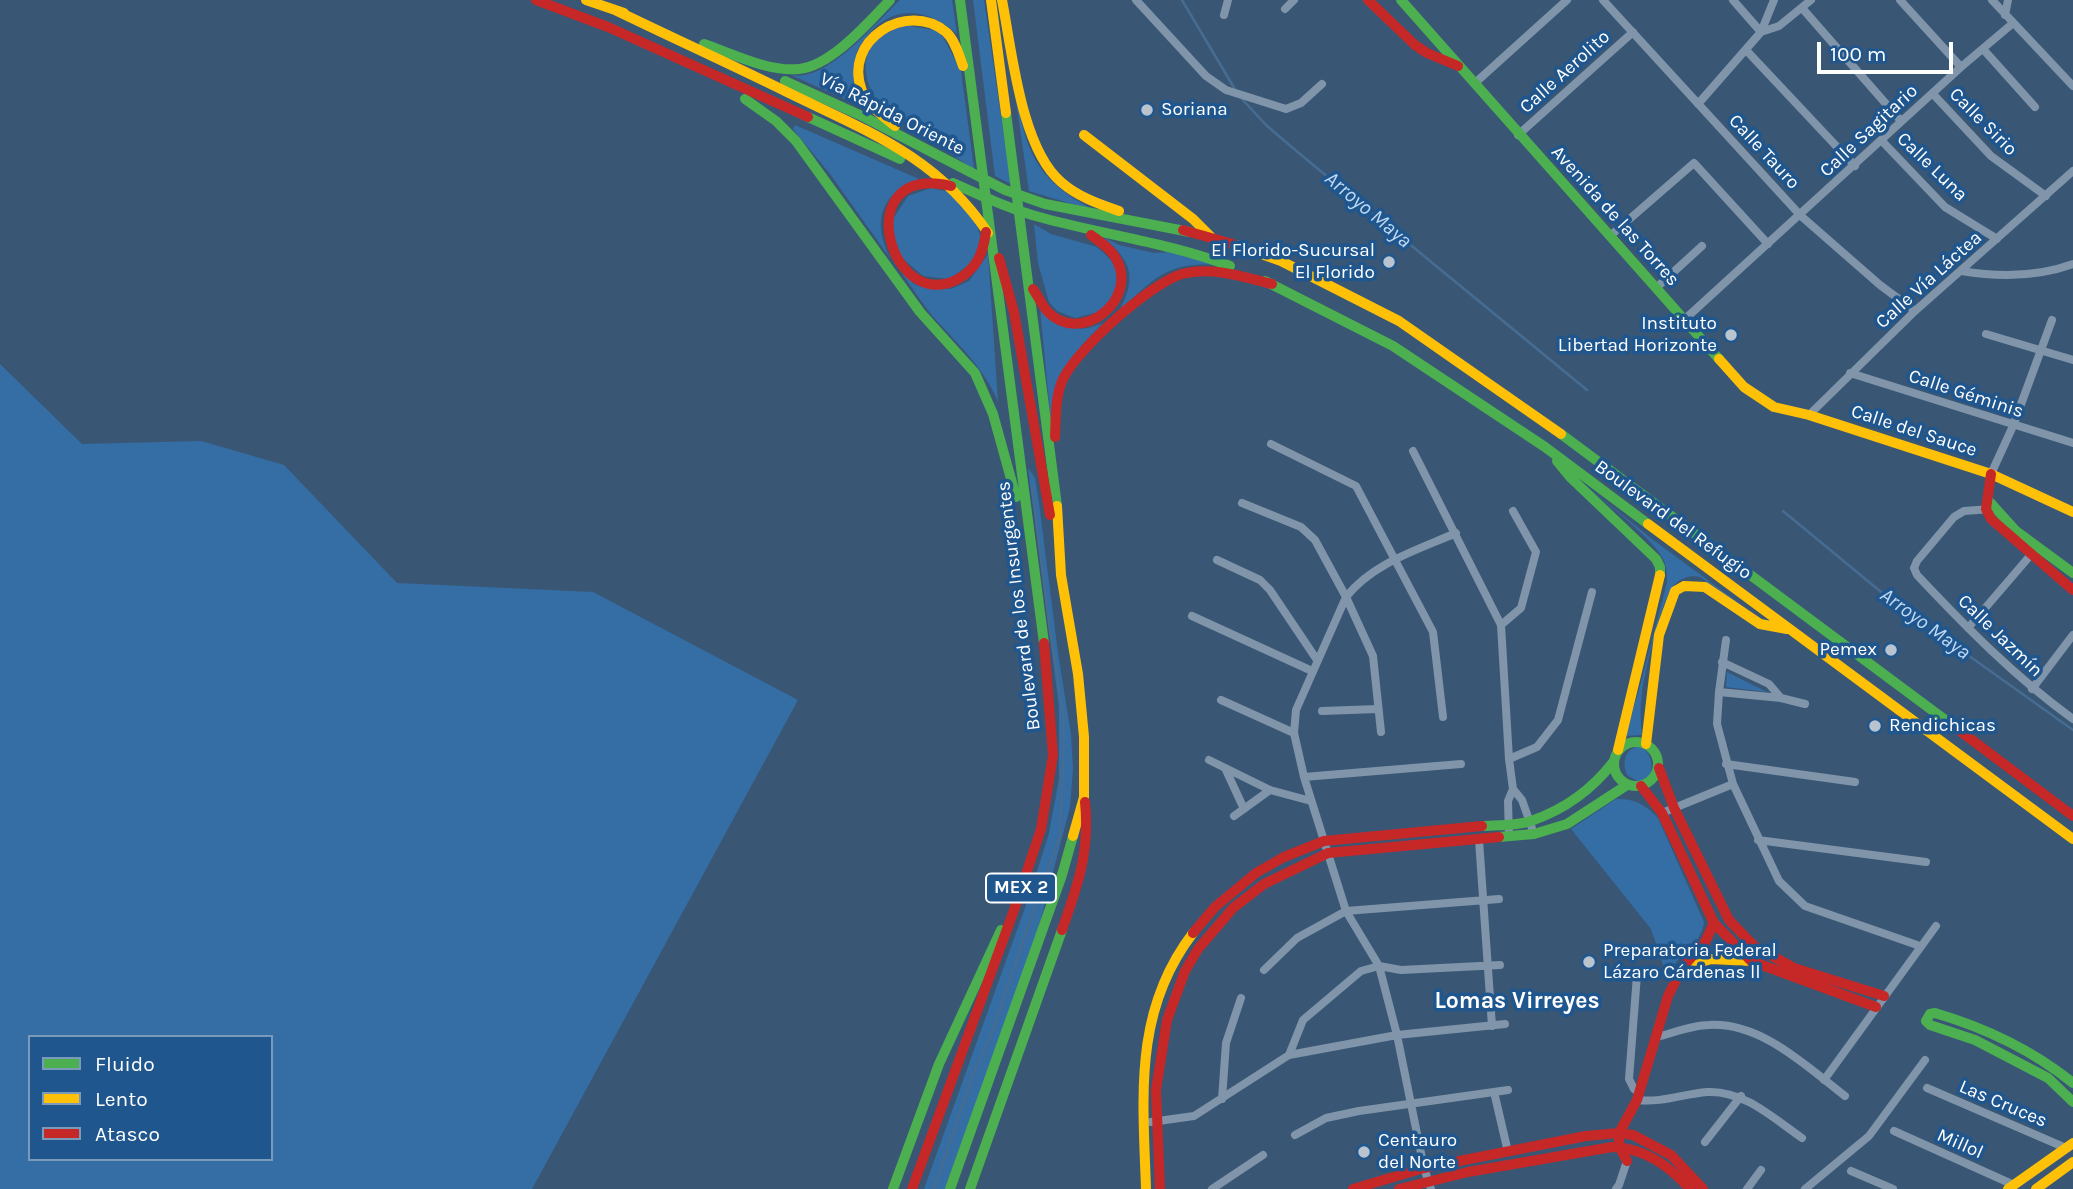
<!DOCTYPE html>
<html>
<head>
<meta charset="utf-8">
<style>
  body { margin:0 }
  #map { position:relative; width:2073px; height:1189px; overflow:hidden; background:#395775; font-family:Karla,sans-serif }
  canvas { display:block }
  .legend { position:absolute; left:28px; top:1035px; width:245px; height:126px; box-sizing:border-box; background:#20568e; border:2px solid #799abb; margin:0; padding:9px 12px; list-style:none; font-size:21px; color:#fff }
  .legend li { display:flex; align-items:center; gap:14px; height:35px }
  .legend b { width:35px; border:2px solid #799abb }
  .scale { position:absolute; left:1817px; top:42px; width:136px; height:32px; box-sizing:border-box; border:4px solid #fff; border-top:0; padding-left:9px; font-size:21px; line-height:24px; white-space:nowrap; color:#fff; -webkit-text-stroke:5px #20568e; paint-order:stroke }
</style>
</head>
<body>
<div id="map">
<canvas width="2073" height="1189"></canvas>
<ul class="legend">
<li><b style="height:9px;background:#4caf50"></b>Fluido</li>
<li><b style="height:9px;background:#ffc107"></b>Lento</li>
<li><b style="height:9px;background:#c62828"></b>Atasco</li>
</ul>
<div class="scale">100 m</div>
</div>
<script>
const g = document.querySelector('canvas').getContext('2d');
g.lineJoin = 'round';
function fillPath(path, color) {
  g.fillStyle = color;
  g.fill(path, 'evenodd');
}
function strokePath(path, color, width, dash) {
  g.strokeStyle = color;
  g.lineWidth = width;
  g.lineCap = dash ? 'butt' : 'round';
  g.setLineDash(dash || []);
  g.stroke(path);
}
function write(font, color, halo, rows, align = 'center') {
  g.font = font + ' Karla,sans-serif';
  g.lineWidth = 7;
  g.setLineDash([]);
  g.textBaseline = 'middle';
  g.strokeStyle = halo;
  g.fillStyle = color;
  for (const [text, x, y, turn = 0] of rows) {
    g.save();
    g.translate(x, y);
    g.rotate((+turn || 0) * Math.PI / 180);
    g.textAlign = isNaN(turn) ? turn : align;
    if (halo) g.strokeText(text, 0, 0);
    g.fillText(text, 0, 0);
    g.restore();
  }
}
fillPath(new Path2D(`
  M900 0H952L957 34C918 0 879 8 856 54L869 110 791 75C827 83 875 23 900 0Z
  M973 0H984L1011 184 995 176Z
  M904 25 940 31 961 71 974 169 885 111C868 93 855 58 878 39 885 33 896 29 904 25Z
  M1012 73C1026 146 1027 176 1098 212L1029 191Z
  M795 125 919 179C880 194 872 221 890 258L830 174 793 129Z
  M931 188 949 192 976 222 981 239 972 263 949 279 923 276 901 257 891 228 893 219 908 196Z
  M1034 224 1051 234 1097 247 1111 260 1117 271V290L1102 311 1075 318 1057 311 1049 302 1038 263Z
  M1103 237 1119 245 1154 253 1170 252 1215 265C1167 261 1149 282 1118 313 1137 278 1133 262 1103 237Z
  M988 254 998 402C984 368 960 346 936 320 923 305 912 287 900 271L914 284 922 287 951 289 969 281Z
  M1040 308C1063 325 1073 336 1103 323L1081 346 1051 422Z
  M0 364 82 444 201 441 284 465 397 583 593 592 798 700 532 1189H0ZM30 1037H271V1159H30Z
  M1028 468 1035 478 1039 503 1058 653 1071 734 1073 769 1070 807 1037 934 945 1189H924L1030 894 1049 833 1059 779V707Z
  M1584 484 1652 539 1763 621 1700 577C1691 575 1683 577 1675 584 1662 595 1645 672 1642 692 1640 706 1640 720 1642 735L1625 736 1639 690 1667 583C1667 576 1667 568 1664 561 1656 540 1603 501 1584 484Z
  M1727 672 1767 692 1726 687Z
  M1640 746C1651 752 1655 767 1649 779L1639 782 1627 775C1622 762 1624 749 1640 746Z
  M1616 799C1634 798 1646 805 1658 818L1704 922C1702 945 1676 955 1667 976L1651 929 1571 829Z`), '#356da5');
strokePath(new Path2D(`
  M1182 0 1236 91
  M1242 99 1267 126 1306 159 1587 390
  M1783 511 1892 601 2073 730
  M934 1189 974 1072 990 1037 1060 835 1064 748 1063 712 1050 631 1032 487`), '#476c92', 2.5);
strokePath(new Path2D(`
  M1136 0 1206 76 1226 90 1286 109 1301 103 1322 84
  M1603 0 1801 216 1880 285 1915 311
  M1733 0 1761 32 1774 0
  M1900 0 1961 67
  M1992 0 2073 86
  M1802 8 1901 121
  M1285 9 1294 0
  M1224 15 1228 0
  M2005 15 2008 0
  M1983 49 2035 107
  M1746 50 1855 166
  M1475 83 1567 0
  M1933 94 1991 156 2046 196
  M1698 104 1761 32 1779 26 1811 0
  M1518 135 1633 32
  M1881 140 1945 207 1997 239
  M1610 236 1694 163 1768 244
  M1961 271C1998 277 2038 277 2073 264
  M1656 288 1702 246
  M1685 319 1961 67 2012 24
  M1986 334 2073 360
  M1850 373 2073 443
  M1809 415 1915 311 2073 171
  M1271 444 1356 486 1433 632 1443 717
  M1413 451 1501 625 1509 759 1513 789 1508 801 1509 837
  M1991 474 2013 426 2052 320
  M1242 503 1301 527 1315 540 1346 597 1373 656 1381 732
  M1991 509 1964 511 1954 517 1917 561 1914 568 1917 575C1966 627 2015 677 2073 719
  M1217 560 1260 580 1270 590 1317 660
  M1192 616 1312 671
  M1501 625 1521 608 1536 552 1513 511
  M1968 628 2035 550
  M1726 640 1719 692 1717 724 1733 784 1779 881 1805 906 1920 946
  M1722 662 1769 684 1781 698
  M2032 689 2073 635
  M1719 692 1781 698 1805 704
  M1221 700 1294 733
  M1322 711 1378 709
  M1509 759 1537 747 1558 720 1592 592
  M1209 760 1270 790 1311 801
  M1726 764 1855 782
  M1226 770 1244 809
  M1304 777 1461 764
  M1513 789 1522 800 1534 834
  M1662 813 1733 784
  M1234 816 1270 790
  M1479 840 1492 1026
  M1758 840 1926 862
  M1264 970 1297 938 1346 911 1499 899
  M1637 975 1629 1079 1634 1089 1639 1093
  M1657 1037C1673 1033 1692 1025 1709 1025 1761 1022 1806 1066 1845 1096
  M1289 1055 1303 1020 1361 971 1379 966 1401 970 1500 965
  M1824 1080 1936 926
  M1927 1088 2066 1148
  M1494 1092 1508 1152
  M1222 1099 1226 1043 1241 998
  M1637 1100C1662 1103 1683 1094 1707 1092 1744 1090 1773 1118 1802 1138
  M1151 1122 1194 1116 1289 1055 1397 1035 1505 1024
  M1894 1131 2014 1185
  M1295 1135 1326 1118 1359 1111 1508 1090
  M1705 1142 1741 1096
  M1851 1171 1893 1189
  M1212 1189 1263 1155
  M1431 1189 1424 1168 1397 1035 1379 966 1346 911 1304 777 1294 733 1296 710 1346 597C1373 563 1417 550 1456 533
  M1616 1189 1619 1185 1627 1161
  M1747 1189 1761 1170
  M1805 1189 1869 1136 1925 1060`), '#8095a9', 8);
strokePath(new Path2D(`
  M960 0 1044 643
  M1401 0 1719 359
  M704 44C733 54 768 72 799 69 831 66 869 22 890 0
  M785 81 864 117 1005 190 1045 204 1190 232
  M745 99 776 121 796 141 920 312 975 373 993 414 1016 497
  M1006 113 1057 506
  M808 117 900 159
  M953 183C982 196 1012 210 1043 218 1105 235 1170 243 1230 266
  M1265 281 1393 346 1545 447 1648 524
  M1561 434 1956 728
  M1557 461 1571 478 1656 559 1660 567V575
  M1988 500 2016 531 2073 573
  M1614 764a22 22 0 1 1 44 0a22 22 0 1 1-44 0Z
  M1482 826C1497 825 1516 826 1531 821 1566 809 1592 790 1614 761
  M1499 837 1534 834 1567 824 1627 785
  M2073 1083C2031 1049 1986 1028 1935 1013L1930 1014 1926 1021 1930 1025 1975 1040 2048 1078 2073 1102
  M893 1189 939 1064 1001 930
  M950 1189 1062 875 1073 836
  M970 1189 1062 930`), '#4caf50', 10);
strokePath(new Path2D(`
  M586 0 624 13
  M991 0 1006 113
  M1002 0C1012 51 1021 148 1061 182 1078 197 1099 204 1119 211
  M615 10C673 38 732 65 789 93 869 132 937 157 988 233
  M895 126C883 116 868 106 862 91 842 40 907 0 946 32 955 40 959 55 963 66
  M1084 135 1193 219 1211 237
  M1236 245 1281 261 1399 321 1561 434
  M1719 359 1744 387 1774 407 1809 415 1991 474 2073 512
  M1057 506 1061 575 1078 674 1084 737V797L1073 836
  M1648 524 2073 839
  M1684 586 1705 587 1760 624 1787 629
  M1646 744 1659 635 1675 591 1684 586
  M1618 750 1660 575
  M1682 968 1711 959 1751 961
  M1146 1189C1143 1097 1133 1011 1193 933
  M2008 1189 2073 1143
  M2036 1189 2073 1162`), '#ffc107', 10);
strokePath(new Path2D(`
  M536 0 608 27 808 117
  M1368 0 1415 45 1427 53 1458 66
  M951 186C849 162 888 313 956 280 976 270 983 254 986 232
  M1183 230 1236 245
  M999 258 1014 312 1050 515
  M1033 289C1038 296 1042 306 1048 312 1081 346 1141 299 1115 257 1110 248 1099 241 1091 235
  M1055 437C1056 418 1055 396 1063 379 1077 349 1151 283 1182 274 1211 266 1244 277 1272 284
  M1991 474 1986 509 1991 519 2073 590
  M1956 728 2073 816
  M1659 768 1674 808 1729 920 1754 946 1794 968 1884 996
  M1641 786 1662 813 1714 923 1751 961 1876 1007
  M1062 930C1078 885 1090 851 1085 802
  M1193 933 1215 907 1256 873 1284 857 1324 841 1482 826
  M1627 1161 1619 1146V1133L1637 1100 1668 996 1682 968 1705 942 1714 923
  M912 1189 1014 910 1041 829 1053 755 1044 643
  M1160 1189 1156 1090 1167 1020 1185 971 1198 949 1233 908 1264 884 1328 853 1499 837
  M1353 1189 1424 1168 1586 1136 1619 1133 1633 1135 1671 1155 1703 1189
  M1399 1189 1468 1172 1612 1147C1645 1148 1669 1166 1690 1189`), '#c62828', 10);
for (const [x, y, r, color] of [
  [1147,110,7,"#bac4cf"],
  [1389,262,7,"#bac4cf"],
  [1731,335,7,"#bac4cf"],
  [1891,650,7,"#bac4cf"],
  [1875,726,7,"#bac4cf"],
  [1589,962,7,"#bac4cf"],
  [1364,1152,7,"#bac4cf"]
]) {
  const dot = new Path2D();
  dot.arc(x, y, r, 0, 2 * Math.PI);
  g.fillStyle = color;
  g.fill(dot);
  strokePath(dot, '#20568e', 2.5);
}
for (const [x, y, w] of [
  [1021,888,70]
]) {
  const box = new Path2D();
  box.roundRect(x - w / 2, y - 14.5, w, 29, 5);
  g.fillStyle = '#20568e';
  g.fill(box);
  strokePath(box, '#fff', 2);
}
write('bold 18px', '#fff', null, [
  ["MEX 2",1021,888]
]);
write('19px', '#fff', '#20568e', [
  ["Calle Aerolito",1565,72,-42],
  ["Vía Rápida Oriente",892,114,27],
  ["Calle Sirio",1983,122,45],
  ["Calle Sagitario",1869,131,-43],
  ["Calle Tauro",1764,152,47],
  ["Calle Luna",1932,167,44],
  ["Avenida de las Torres",1615,216,48],
  ["Calle Vía Láctea",1929,280,-42],
  ["Calle Géminis",1966,394,18],
  ["Calle del Sauce",1914,431,18],
  ["Boulevard del Refugio",1673,520,36],
  ["Boulevard de los Insurgentes",1019,606,-97],
  ["Calle Jazmín",2000,636,44],
  ["Las Cruces",2003,1104,23],
  ["Millol",1960,1144,24]
]);
write('19px', '#fff', '#20568e', [
  ["Soriana",1161,110],
  ["El Florido-Sucursal",1375,251,"right"],
  ["El Florido",1375,273,"right"],
  ["Instituto",1717,324,"right"],
  ["Libertad Horizonte",1717,346,"right"],
  ["Pemex",1877,650,"right"],
  ["Rendichicas",1889,726],
  ["Preparatoria Federal",1603,951],
  ["Lázaro Cárdenas ll",1603,973],
  ["Centauro",1378,1141],
  ["del Norte",1378,1163]
], 'left');
write('italic 21px', '#bcd8f3', '#20568e', [
  ["Arroyo Maya",1368,210,40],
  ["Arroyo Maya",1925,624,36]
]);
write('bold 23px', '#fff', '#20568e', [
  ["Lomas Virreyes",1517,1001]
]);
</script>
</body>
</html>
